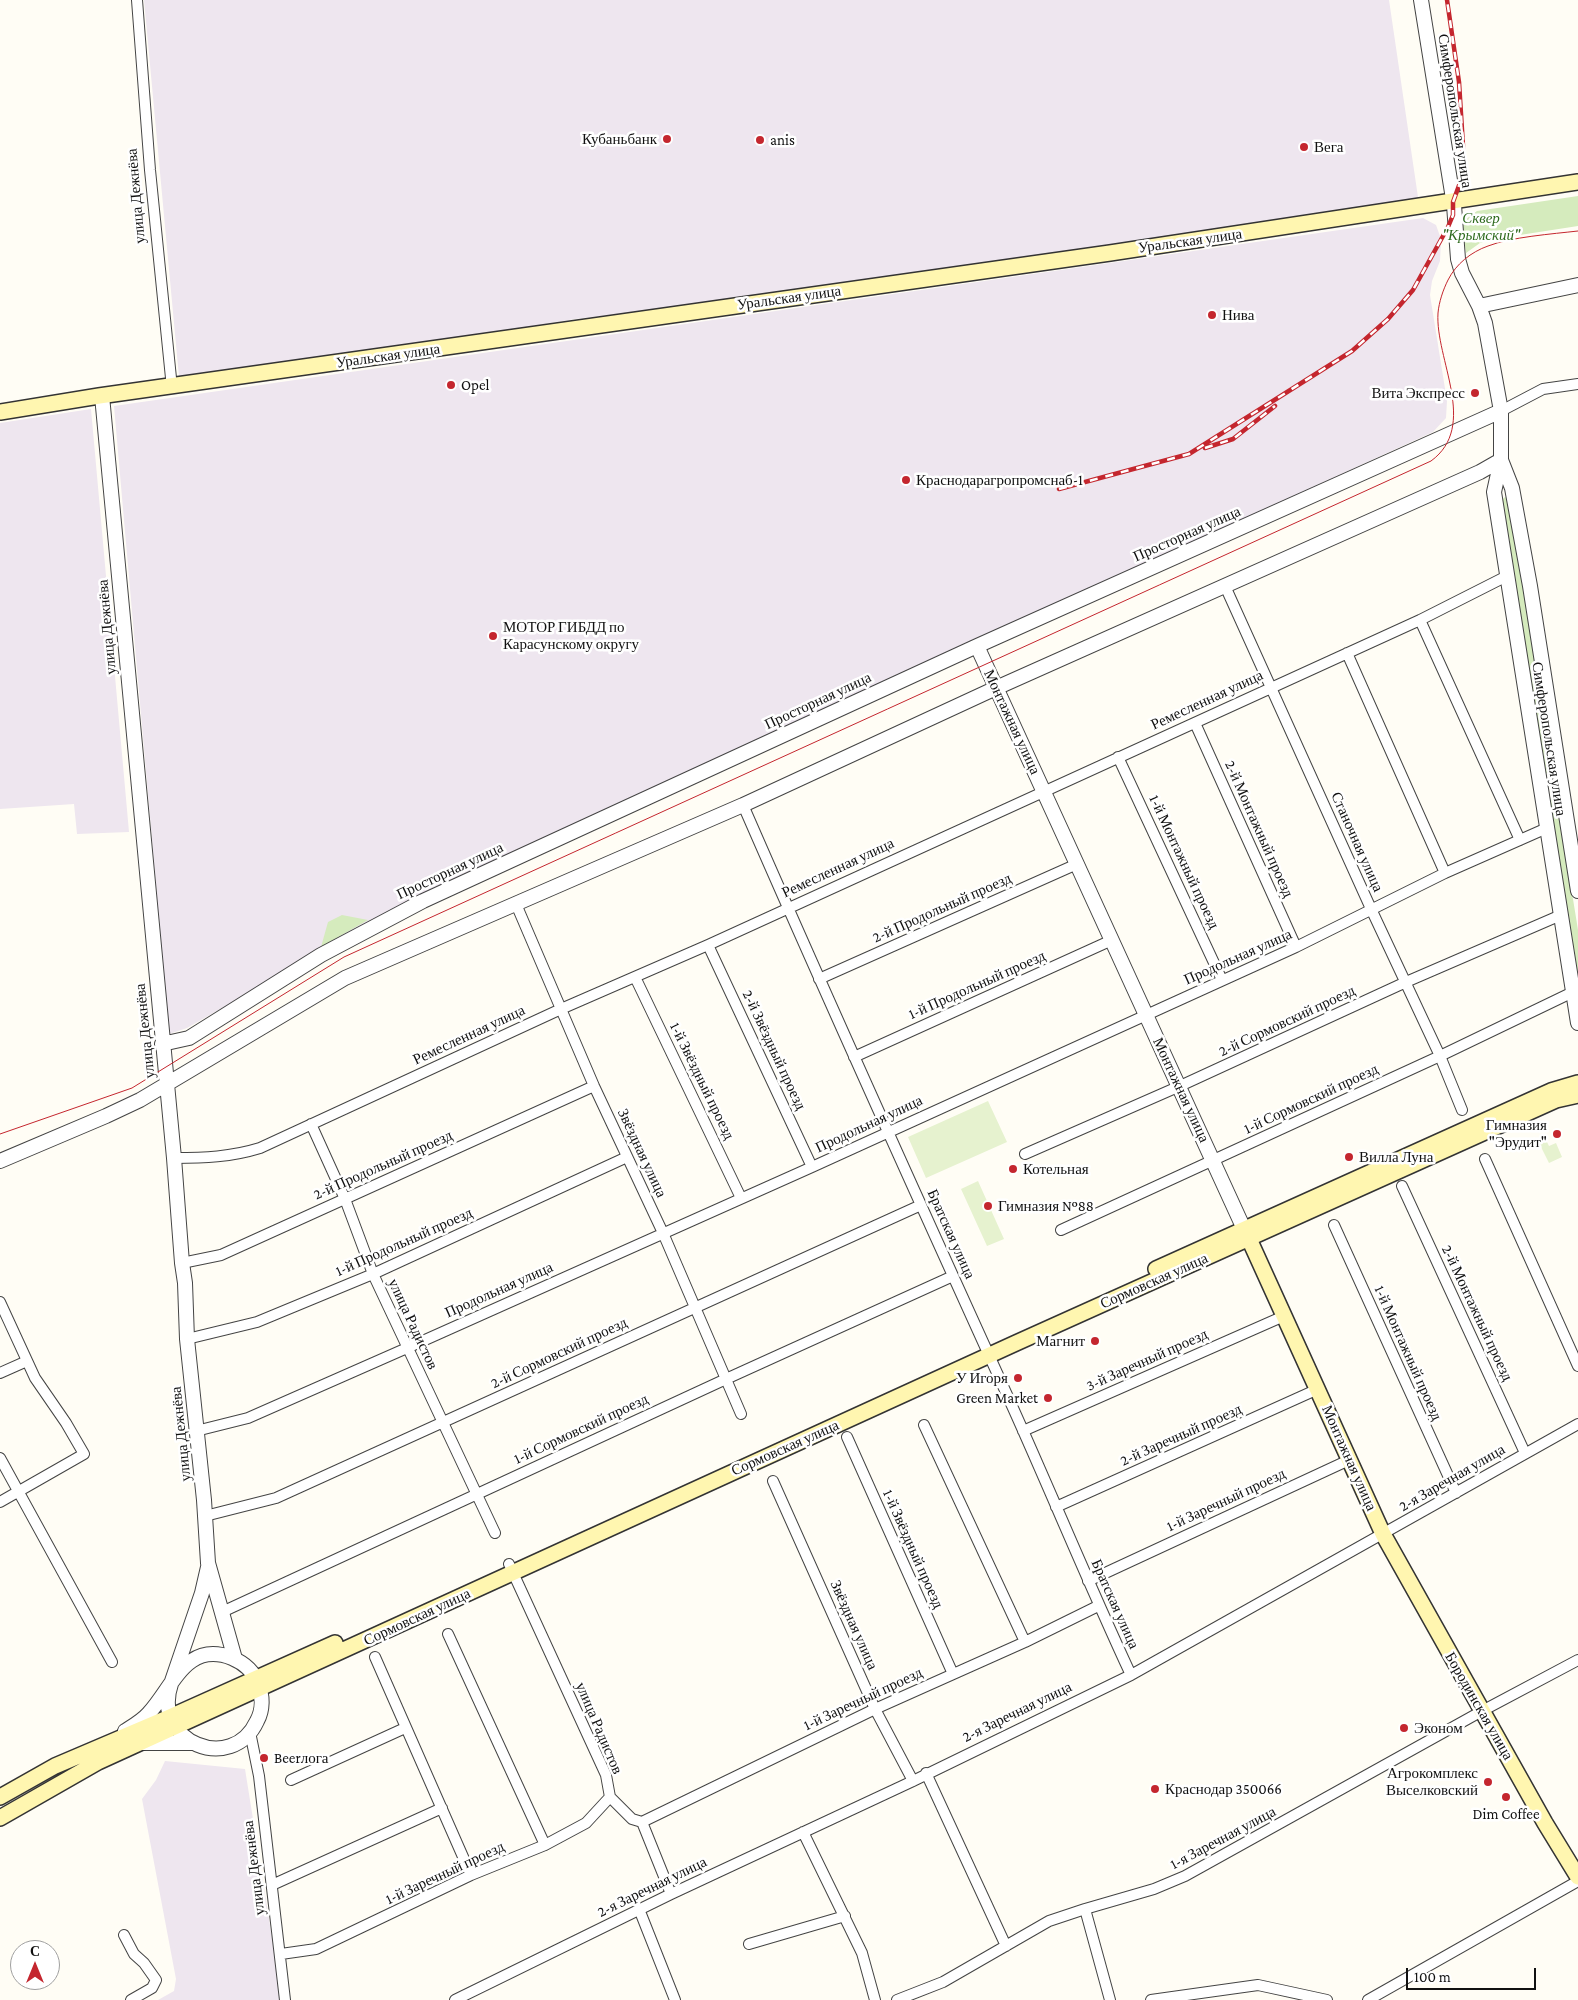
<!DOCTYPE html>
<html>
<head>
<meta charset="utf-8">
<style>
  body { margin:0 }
  #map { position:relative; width:1578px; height:2000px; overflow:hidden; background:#fffdf5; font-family:"Crimson Pro",serif }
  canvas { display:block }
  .north { position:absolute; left:10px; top:1940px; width:50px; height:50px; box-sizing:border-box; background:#fff; border:1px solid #a0a0a0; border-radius:50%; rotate:0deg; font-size:14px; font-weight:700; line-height:20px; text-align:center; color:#111 }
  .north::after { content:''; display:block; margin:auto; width:18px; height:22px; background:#c4262e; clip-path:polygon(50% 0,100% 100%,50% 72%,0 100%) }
  .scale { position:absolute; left:1406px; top:1968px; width:130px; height:22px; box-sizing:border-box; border:2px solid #111; border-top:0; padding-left:6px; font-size:15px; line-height:18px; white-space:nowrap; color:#111; -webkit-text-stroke:4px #fff; paint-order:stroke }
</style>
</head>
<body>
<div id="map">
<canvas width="1578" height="2000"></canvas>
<div class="north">С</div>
<div class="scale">100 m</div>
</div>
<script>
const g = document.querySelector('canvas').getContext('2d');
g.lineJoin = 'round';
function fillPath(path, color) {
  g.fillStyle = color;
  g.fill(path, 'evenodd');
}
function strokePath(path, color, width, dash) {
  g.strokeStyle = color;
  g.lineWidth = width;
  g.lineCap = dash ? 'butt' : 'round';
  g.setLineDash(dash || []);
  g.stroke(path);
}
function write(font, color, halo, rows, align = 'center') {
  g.font = font + ' "Crimson Pro",serif';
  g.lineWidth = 5;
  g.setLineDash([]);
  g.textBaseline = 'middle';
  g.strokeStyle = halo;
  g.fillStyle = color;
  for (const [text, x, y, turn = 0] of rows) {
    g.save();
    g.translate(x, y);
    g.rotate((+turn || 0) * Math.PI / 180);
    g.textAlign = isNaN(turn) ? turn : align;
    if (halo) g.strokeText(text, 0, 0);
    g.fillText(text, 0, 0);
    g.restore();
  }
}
fillPath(new Path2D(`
  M144 0H1389L1419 204 702 304 575 319 496 332 179 377Z
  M1423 218 1436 225 1441 239 1440 261 1432 281 1430 295 1447 401 1446 418 1433 432 410 900 187 1028 169 1034 114 406Z
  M91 409 129 832 77 834 74 804 0 809V423Z
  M165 1761 245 1769 282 2000H158L174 1991 176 1979 142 1799 156 1780Z`), '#eee6ef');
fillPath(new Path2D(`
  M1578 196V226L1494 239 1480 243 1466 253 1462 222 1477 211Z
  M1505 497 1510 499 1552 767 1551 772 1546 773 1544 769 1501 501Z
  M1552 798 1557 800 1578 930V987L1549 802Z
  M342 915 368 920 321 947 328 922Z`), '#d5ebbd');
fillPath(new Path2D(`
  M988 1101 1007 1142 926 1178 908 1137Z
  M1546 1140 1549 1146 1556 1143 1562 1157 1549 1163 1539 1143Z
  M978 1181 1004 1239 987 1246 961 1189Z`), '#e6f2cf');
const minor = new Path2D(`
  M137 0 150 170 172 388
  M1501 411 1543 389 1578 384
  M1225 586 1372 911 1440 1056 1462 1110
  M1420 620 1520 840
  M1347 653 1445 873
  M1195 723 1296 947
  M1118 757 1222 980
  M743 805C831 1007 922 1208 1013 1408 1053 1497 1090 1587 1131 1675
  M516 904 594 1086 663 1233 741 1414
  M708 945 812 1167
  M635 977 741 1198
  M819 979 1077 864
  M854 1057 1112 940
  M311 1124 345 1199 373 1274 495 1533
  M1025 1154 1180 1086 1406 982 1561 915
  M174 1158C204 1158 231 1157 260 1148L561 1009 708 945 1420 620 1507 576
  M1485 1159 1578 1366
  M1402 1186 1525 1453
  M1334 1225 1456 1493
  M1061 1230 1440 1056 1573 992
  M182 1263 221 1255 594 1086
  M0 1302 35 1378 66 1423 84 1454 0 1502
  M187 1339 257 1322 373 1274 627 1157
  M0 1373 27 1361
  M924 1425 1025 1642
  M196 1431 248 1418 407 1348 812 1167 1296 947 1445 873 1547 828
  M1023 1431 1284 1316
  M847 1437 953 1674
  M0 1458 112 1662
  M773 1481 875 1709 913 1781
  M1056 1507 1318 1389
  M205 1516 276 1498 921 1205
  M509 1564 606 1775 610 1797 632 1819 642 1822 671 1894
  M1088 1581 1349 1460
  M222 1612 726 1379 953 1276
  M448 1634 545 1845
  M375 1657 471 1875
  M250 1732 259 1776 285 2000
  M926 1773 1006 1946
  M291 1780 405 1728
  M642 1822 875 1709 1025 1642 1098 1606
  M803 1832 862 1953 875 2000
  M272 1885 442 1808
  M639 1909 675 2000
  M1085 1909 1110 2000
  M124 1935 134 1954 144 1963 156 1980 152 1988 131 2000
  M749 1944 845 1916
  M281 1954 316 1949 471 1875 545 1845 586 1823 610 1797
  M455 2000 671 1894 913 1781 1131 1675 1578 1424
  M897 2000 943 1982 1049 1921 1085 1909 1154 1889 1185 1876 1482 1711 1578 1660
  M1151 2000 1258 1985 1327 2000
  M1368 2000 1578 1881`);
const tertiary = new Path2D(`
  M1421 0 1454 205 1458 259 1462 273 1479 306 1485 323 1501 411V460L1494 492 1578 1023
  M1479 306 1578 285
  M102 396 174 1158 182 1263 185 1283 187 1339 204 1500 208 1563 235 1659
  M1501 460 1512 488 1530 586 1578 891
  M977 646 1244 1229
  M162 1044 189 1038 321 955 423 901 977 646 1501 411
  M0 1161 106 1116 140 1100 345 978 743 805 996 688 1480 472 1501 460
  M125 1731C133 1726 142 1721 149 1713 173 1687 186 1640 232 1658 244 1663 254 1672 258 1684 263 1696 263 1710 257 1721 232 1775 151 1742 171 1684L202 1593 208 1567
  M141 1743H192`);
const secondary = new Path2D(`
  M0 412 99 396 1110 253 1578 182
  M1245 1230 1383 1534 1545 1823 1578 1877
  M1156 1269 1551 1091 1578 1083
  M0 1797 55 1766 170 1717 335 1643
  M0 1818 98 1762 1016 1343 1556 1100 1578 1095`);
strokePath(minor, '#444', 12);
strokePath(tertiary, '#444', 16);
strokePath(secondary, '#333', 18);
strokePath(minor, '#fff', 10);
strokePath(tertiary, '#fff', 14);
strokePath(secondary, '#fff6b0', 15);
strokePath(new Path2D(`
  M0 1134 132 1088 344 957 1431 461C1479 426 1435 359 1438 313 1439 302 1443 290 1448 280 1456 264 1471 252 1488 246 1511 237 1552 234 1578 231`), '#c4262e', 1);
const rail = new Path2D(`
  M1205 448 1233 439 1275 406
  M1059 489 1189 454 1352 351 1388 319 1413 290 1448 227 1453 215V202L1461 180 1463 146 1459 82 1447 0`);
strokePath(rail, '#c4262e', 4.5);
strokePath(rail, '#fff', 2.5, [8]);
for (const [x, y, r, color] of [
  [667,139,5,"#c4262e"],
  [760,140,5,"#c4262e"],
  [1304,147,5,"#c4262e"],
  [1212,315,5,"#c4262e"],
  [451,385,5,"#c4262e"],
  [1475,393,5,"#c4262e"],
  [906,480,5,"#c4262e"],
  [493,636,5,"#c4262e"],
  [1557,1134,5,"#c4262e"],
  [1349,1157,5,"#c4262e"],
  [1013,1169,5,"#c4262e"],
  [988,1206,5,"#c4262e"],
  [1095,1341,5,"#c4262e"],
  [1018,1378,5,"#c4262e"],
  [1048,1398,5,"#c4262e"],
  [1404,1728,5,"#c4262e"],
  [264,1758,5,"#c4262e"],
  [1488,1782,5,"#c4262e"],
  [1155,1789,5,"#c4262e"],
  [1506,1797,5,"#c4262e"]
]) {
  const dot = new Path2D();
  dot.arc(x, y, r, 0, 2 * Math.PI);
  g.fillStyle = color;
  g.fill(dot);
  strokePath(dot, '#fff', 2);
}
write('15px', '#111', '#fff', [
  ["Симферопольская улица",1455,111,81],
  ["улица Дежнёва",136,196,-95],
  ["Уральская улица",1190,241,-8],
  ["Уральская улица",789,298,-8],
  ["Уральская улица",388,356,-8],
  ["Просторная улица",1187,534,-24],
  ["улица Дежнёва",107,627,-95],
  ["Ремесленная улица",1207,700,-25],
  ["Просторная улица",818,701,-25],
  ["Монтажная улица",1012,722,65],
  ["Симферопольская улица",1549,739,81],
  ["2-й Монтажный проезд",1259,829,66],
  ["Станочная улица",1357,842,66],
  ["1-й Монтажный проезд",1184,862,65],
  ["Ремесленная улица",838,868,-25],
  ["Просторная улица",450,871,-25],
  ["2-й Продольный проезд",942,908,-24],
  ["Продольная улица",1238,957,-24],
  ["1-й Продольный проезд",977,985,-24],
  ["2-й Сормовский проезд",1287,1021,-25],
  ["улица Дежнёва",145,1031,-96],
  ["Ремесленная улица",469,1035,-25],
  ["2-й Звёздный проезд",774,1050,65],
  ["1-й Звёздный проезд",702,1081,64],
  ["Монтажная улица",1181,1090,65],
  ["1-й Сормовский проезд",1311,1099,-25],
  ["Продольная улица",869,1124,-25],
  ["Звёздная улица",642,1153,65],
  ["2-й Продольный проезд",383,1165,-24],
  ["Братская улица",951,1234,66],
  ["1-й Продольный проезд",404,1242,-24],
  ["Сормовская улица",1154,1281,-24],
  ["Продольная улица",499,1290,-24],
  ["2-й Монтажный проезд",1477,1313,65],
  ["улица Радистов",413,1324,65],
  ["2-й Сормовский проезд",559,1353,-25],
  ["1-й Монтажный проезд",1408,1353,66],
  ["3-й Заречный проезд",1147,1360,-24],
  ["1-й Сормовский проезд",581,1429,-25],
  ["улица Дежнёва",181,1434,-96],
  ["2-й Заречный проезд",1181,1435,-24],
  ["Сормовская улица",785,1448,-24],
  ["Монтажная улица",1349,1458,66],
  ["2-я Заречная улица",1452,1478,-30],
  ["1-й Заречный проезд",1226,1500,-25],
  ["1-й Звёздный проезд",913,1549,66],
  ["Братская улица",1115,1604,66],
  ["Сормовская улица",417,1617,-25],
  ["Звёздная улица",854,1625,66],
  ["1-й Заречный проезд",863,1699,-25],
  ["Бородинская улица",1479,1706,60],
  ["2-я Заречная улица",1017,1712,-26],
  ["улица Радистов",599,1728,67],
  ["1-я Заречная улица",1223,1838,-28],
  ["улица Дежнёва",254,1868,-97],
  ["1-й Заречный проезд",445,1873,-25],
  ["2-я Заречная улица",652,1887,-26]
]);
write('15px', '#111', '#fff', [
  ["Кубаньбанк",657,139,"right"],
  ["anis",770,140],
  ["Вега",1314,147],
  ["Нива",1222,315],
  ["Opel",461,385],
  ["Вита Экспресс",1465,393,"right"],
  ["Краснодарагропромснаб-1",916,480],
  ["МОТОР ГИБДД по",503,627],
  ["Карасунскому округу",503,644],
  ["Гимназия",1547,1125,"right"],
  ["\"Эрудит\"",1547,1142,"right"],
  ["Вилла Луна",1359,1157],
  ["Котельная",1023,1169],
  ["Гимназия №88",998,1206],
  ["Магнит",1085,1341,"right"],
  ["У Игоря",1008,1378,"right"],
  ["Green Market",1038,1398,"right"],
  ["Эконом",1414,1728],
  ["Beerлога",274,1758],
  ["Агрокомплекс",1478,1773,"right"],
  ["Выселковский",1478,1790,"right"],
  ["Краснодар 350066",1165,1789],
  ["Dim Coffee",1506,1814,"center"]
], 'left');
write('italic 15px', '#2f6b1f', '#fff', [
  ["Сквер",1481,218],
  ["\"Крымский\"",1481,235]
]);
</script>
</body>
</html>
